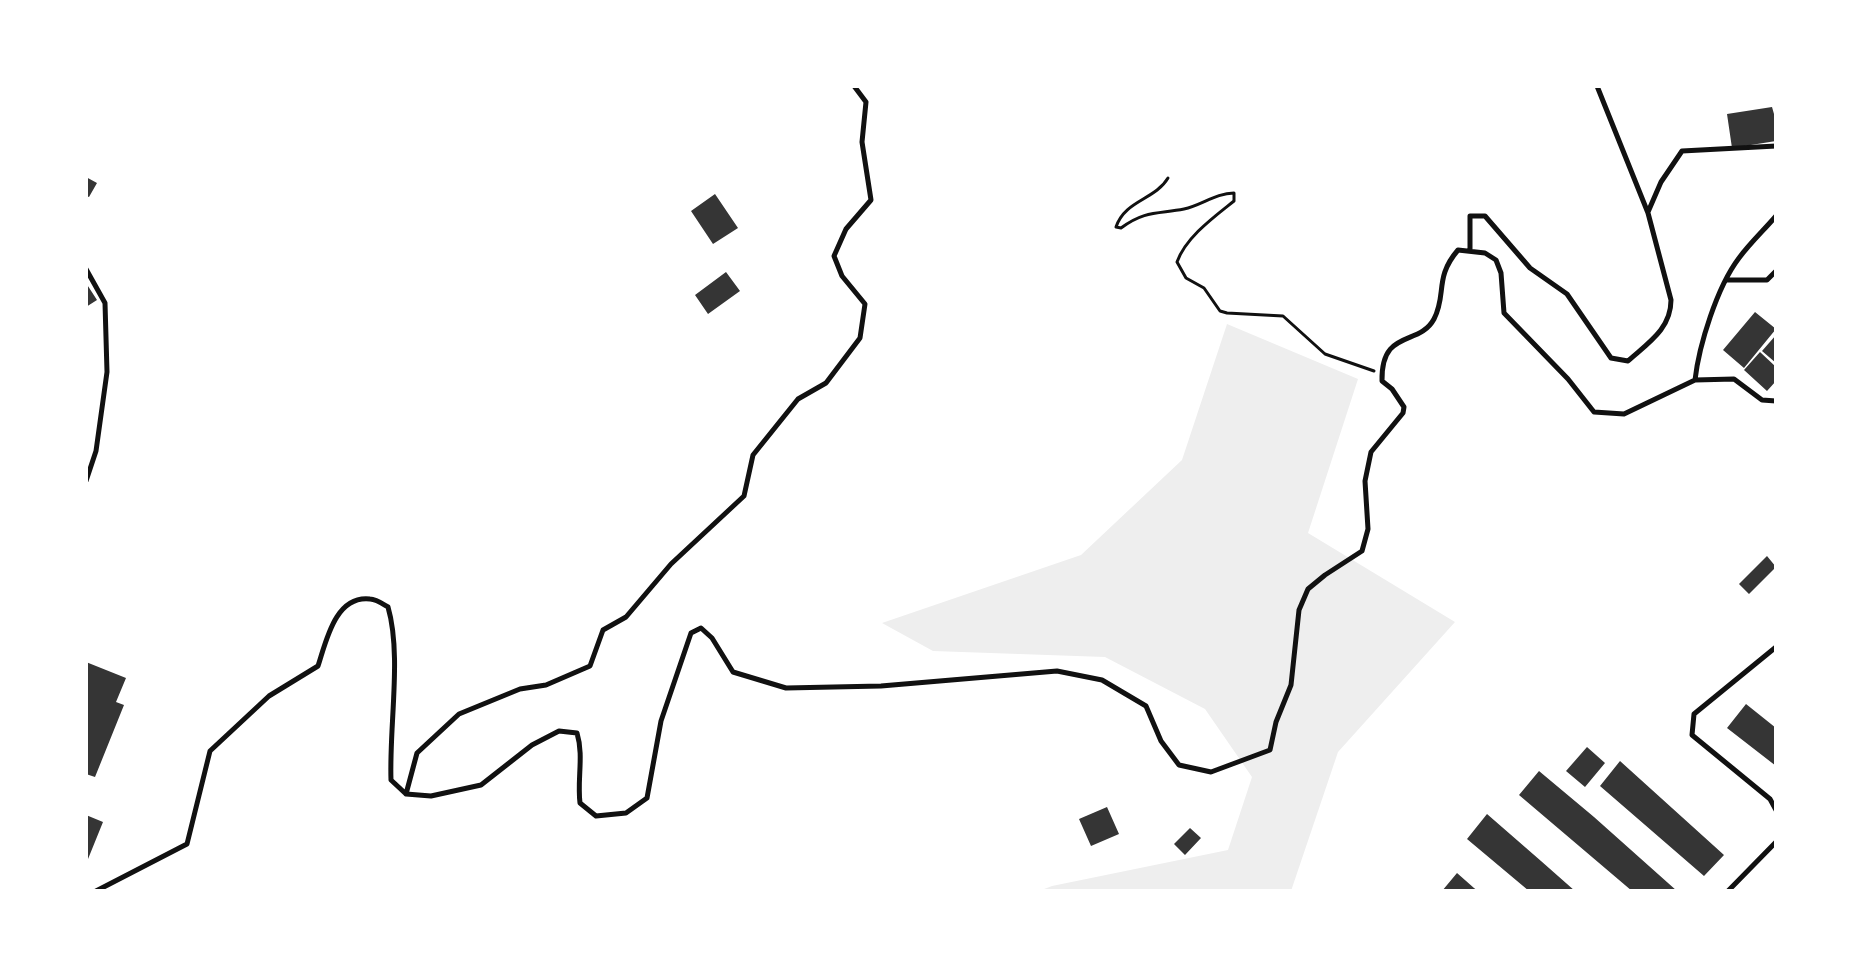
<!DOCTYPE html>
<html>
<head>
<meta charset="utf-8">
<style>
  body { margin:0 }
  #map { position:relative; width:1862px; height:977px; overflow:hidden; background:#fff; font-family:"Public Sans",sans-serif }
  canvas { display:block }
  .frame { position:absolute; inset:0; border:88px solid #fff; pointer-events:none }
</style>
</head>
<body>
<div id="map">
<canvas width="1862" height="977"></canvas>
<div class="frame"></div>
</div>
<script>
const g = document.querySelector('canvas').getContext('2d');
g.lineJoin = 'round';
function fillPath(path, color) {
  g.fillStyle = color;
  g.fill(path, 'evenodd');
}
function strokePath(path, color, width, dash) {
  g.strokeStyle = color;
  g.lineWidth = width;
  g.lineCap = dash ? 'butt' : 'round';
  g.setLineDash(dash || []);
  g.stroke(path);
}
fillPath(new Path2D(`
  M1227 324 1358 379 1308 533 1455 622 1338 752 1291 891H1039L1052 886 1228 850 1252 777 1205 709 1105 657 933 651 882 623 1081 555 1182 460Z`), '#eee');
fillPath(new Path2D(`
  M1772 107 1776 121V141L1732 148 1727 114Z
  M86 177 97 183 89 197 86 196Z
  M715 194 738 228 713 244 691 211Z
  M726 272 740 291 708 314 695 295Z
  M86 283 97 300 86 307Z
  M1755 312 1776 329 1744 368 1723 350Z
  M1776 335V363L1762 351Z
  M1760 352 1776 367V381L1767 391 1744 370Z
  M1767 556 1776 567 1749 594 1739 584Z
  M86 662 126 678 116 702 124 705 95 777 86 774Z
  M1746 704 1776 728V766L1727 728Z
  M1587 747 1605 763 1585 787 1566 771Z
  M1620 761 1724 855 1704 876 1600 786Z
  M1539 771 1594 817 1677 891H1632L1519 795Z
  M1107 807 1119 834 1091 846 1079 819Z
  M1487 814 1541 861 1575 891H1529L1467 839Z
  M86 815 103 822 86 864Z
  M1190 828 1201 838 1185 855 1174 844Z
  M1457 873 1474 888 1478 891H1442Z`), '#353535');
strokePath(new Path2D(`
  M1168 178C1155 200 1125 200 1116 227L1121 228C1145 210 1159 214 1184 209 1202 205 1216 193 1234 193V201C1214 217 1186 237 1177 262L1186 278 1204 288 1220 311 1227 313 1283 316 1325 354 1374 371`), '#111', 3);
strokePath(new Path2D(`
  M1648 212 1661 182 1682 151 1776 146
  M1470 249V216H1485L1530 268 1567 294 1611 358 1628 361C1648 343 1671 329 1671 300L1648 213 1597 86
  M86 269 105 303 107 372 96 451 86 481
  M1727 280H1767L1776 271
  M1695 380C1699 345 1717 287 1739 258 1750 243 1764 230 1776 216
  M1776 647 1694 714 1692 735 1770 799 1776 810
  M406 794 417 753 459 714 520 689 546 685 590 666 603 630 626 617 671 564 744 496 753 455 798 399 826 383 860 338 865 304 842 276 834 256 846 229 871 200 862 142 866 102 854 86
  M96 891 187 844 210 751 269 696 318 666C326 642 335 595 370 599 376 599 383 604 388 607 402 655 389 726 391 780L406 794 431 796 481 785 532 745 559 731 577 733C584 756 577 779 580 803L596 816 626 813 647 798 661 721 691 633 701 628 712 638 733 672 786 688 881 686 1057 671 1102 680 1146 706 1161 741 1179 765 1211 772 1270 750 1276 722 1291 685 1299 610 1308 589 1325 575 1362 551 1368 529 1365 481 1371 452 1403 413 1404 407 1392 389 1382 381C1381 328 1419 347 1434 319 1447 294 1434 278 1458 250L1485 253 1496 260 1501 273 1504 313 1568 379 1594 412 1624 414 1695 380 1734 379 1762 400 1776 401
  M1728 891 1776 842`), '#111', 5);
</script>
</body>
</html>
